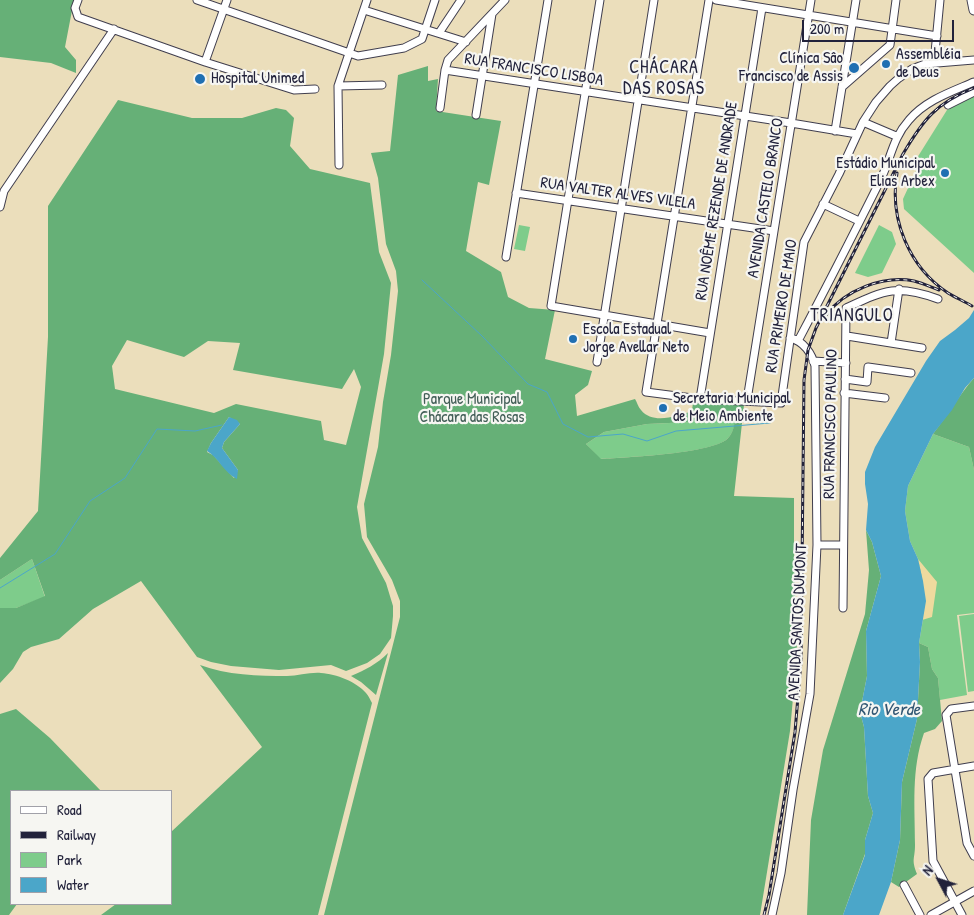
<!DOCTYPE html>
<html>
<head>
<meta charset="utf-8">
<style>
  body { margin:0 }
  #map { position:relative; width:974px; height:915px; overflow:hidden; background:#ebdebb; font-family:"Patrick Hand",sans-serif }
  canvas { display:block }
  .legend { position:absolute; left:10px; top:790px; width:162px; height:115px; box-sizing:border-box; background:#f6f6f2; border:1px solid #a1a1a9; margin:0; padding:6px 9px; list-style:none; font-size:15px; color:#22223b }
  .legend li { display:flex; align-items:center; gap:10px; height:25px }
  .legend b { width:25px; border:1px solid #a1a1a9 }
  .north { position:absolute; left:914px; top:855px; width:50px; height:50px; -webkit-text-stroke:4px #f6f6f2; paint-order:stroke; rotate:310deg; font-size:14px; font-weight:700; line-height:20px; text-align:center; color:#22223b }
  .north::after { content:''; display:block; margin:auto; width:18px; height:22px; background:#22223b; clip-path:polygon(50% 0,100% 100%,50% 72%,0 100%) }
  .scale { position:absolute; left:802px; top:20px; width:152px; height:22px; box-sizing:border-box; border:2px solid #22223b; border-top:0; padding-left:6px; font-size:15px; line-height:18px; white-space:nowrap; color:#22223b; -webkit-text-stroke:4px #f6f6f2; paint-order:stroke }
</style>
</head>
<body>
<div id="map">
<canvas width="974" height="915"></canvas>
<ul class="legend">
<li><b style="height:6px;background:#fff"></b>Road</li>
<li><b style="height:6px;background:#22223b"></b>Railway</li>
<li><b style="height:14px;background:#7ecc8b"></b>Park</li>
<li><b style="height:14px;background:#4ba6c9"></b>Water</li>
</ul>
<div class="north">N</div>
<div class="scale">200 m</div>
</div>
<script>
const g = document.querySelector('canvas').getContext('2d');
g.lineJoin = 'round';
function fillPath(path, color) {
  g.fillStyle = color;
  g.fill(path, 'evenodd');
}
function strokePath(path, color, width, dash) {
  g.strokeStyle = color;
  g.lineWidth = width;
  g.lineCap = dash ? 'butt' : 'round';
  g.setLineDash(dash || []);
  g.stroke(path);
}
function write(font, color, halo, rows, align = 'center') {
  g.font = font + ' "Patrick Hand",sans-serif';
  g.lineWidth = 4.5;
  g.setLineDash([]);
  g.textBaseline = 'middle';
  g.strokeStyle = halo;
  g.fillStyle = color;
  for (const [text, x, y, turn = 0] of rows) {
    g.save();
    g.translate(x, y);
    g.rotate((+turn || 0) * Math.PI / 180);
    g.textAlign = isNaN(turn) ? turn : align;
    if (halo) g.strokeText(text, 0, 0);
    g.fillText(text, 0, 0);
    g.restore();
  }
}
fillPath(new Path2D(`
  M974 96V273L904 209 903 199 920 162 917 158 947 110Z
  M519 225 530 227 525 251 514 249Z
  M879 225 892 232 896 244 882 273 868 277 855 273Z
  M736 420C734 428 732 435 726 440 706 454 628 457 600 459L586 444 604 432 647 424Z
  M933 434 969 447 974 470V613L957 615 967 695 940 700 938 678 932 669 928 647 919 643 926 601 918 559 910 541 905 511 908 486Z
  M32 559 45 597 16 608H0V580Z
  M974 614V691L968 692 959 616Z`), '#7ecc8b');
fillPath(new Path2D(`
  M0 0H74L65 47 76 60V73L51 63 0 57Z
  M428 66V81L438 79 436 111 501 121 489 185 478 182 466 251 501 272 508 297 529 308 555 310 545 359 592 371 588 385 575 395 577 416 635 399C637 402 638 407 641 410 653 425 677 416 692 411L693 402 744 405 734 496 794 498V549L797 654 790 731 760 915H324L400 617V601L392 580 367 537 364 504 378 447 383 402 391 355 398 291 396 271 386 244 378 178 371 153 390 151 398 75ZM735 420C734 428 732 435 726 440 705 454 628 457 601 459L586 444 604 432 647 424Z
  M118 100 192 118H242L276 108 286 110 294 118 290 146 310 169 370 183 379 252 391 283 384 354 357 507 362 538 386 583 393 606V616L391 638 380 654 367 663 346 671 331 665 279 670 231 666 211 662 197 657 141 581 93 609 59 639 31 647 23 652 13 669 0 683V608H16L45 596 32 559 0 580V558L38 511 48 337V206ZM127 340 184 357 208 341 240 343 233 370 342 389 354 369 361 387 346 445 324 440 321 421 236 404 214 413 115 389 112 366ZM229 417 240 424 224 442 222 448 238 470 234 478 213 455 207 452 211 443Z
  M974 378V470L969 447 933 434C947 416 959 395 974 378Z
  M866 530 872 542 881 576 866 631 867 676 860 712 864 727 868 796 873 813 865 840V854L843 915H807L811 820 823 750 865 614 869 570Z
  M919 643 928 647 932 669 938 678 942 721 935 729 924 733C911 770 915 806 915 845 915 859 911 859 917 874L899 887 891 882 900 840 902 782 917 719 920 662Z
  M388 653 376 695 361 682 351 676C365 670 377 664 388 653Z
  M200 665C226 675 259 676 287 676 298 676 310 672 321 673 336 674 357 682 366 693 369 696 370 700 372 703L318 915H101L116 904H171V832L262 747Z
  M16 709 50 738 101 791H11V904H17L9 915H0V714Z`), '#66b077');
fillPath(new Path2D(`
  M918 559 937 582 932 617 922 620C926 597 923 581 918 559Z`), '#eeda9e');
fillPath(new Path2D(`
  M974 310V378L965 388 952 410 933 434 908 486 905 511 910 541 918 559 923 581 926 601 919 643 920 662 917 719 902 782 900 840 891 882 879 915H843L865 855V840L873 813 868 796 864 727 860 712 867 676 866 631 881 576 872 542 866 530 868 504 865 484V472L875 447 926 361 940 341 955 330 969 318Z
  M229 417 237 420 240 424 224 442 222 448 238 470 237 479C224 473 219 458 207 451L211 443Z`), '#4ba6c9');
strokePath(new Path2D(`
  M422 280 482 336 528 384 547 392 563 424 588 437 623 434 647 441 676 431 770 423
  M0 588 55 554 90 501 125 478 157 429 195 431 222 425`), '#4ba6c9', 1);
const minor = new Path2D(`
  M78 0 75 8 78 17 205 62 294 90 315 89
  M197 0 358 56 404 48 422 39 435 0
  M600 0 551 306 710 333
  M709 0 646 392 700 399 781 403 804 242 839 174 863 122 876 102 890 86 899 78 912 69 925 64 974 60
  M716 0 937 36
  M364 10 466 42
  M439 33 461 0
  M205 62 227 0
  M934 63 940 0
  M445 70 791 123 857 134
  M338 86 382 85
  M842 87 890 45 896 0
  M948 105 974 92
  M440 108 445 70 448 60 505 0
  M476 115 492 14
  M863 122 896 136
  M835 131 856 0
  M339 165 338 86 367 0
  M516 193 774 231
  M823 204 859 221
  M0 207 4 191 114 29
  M506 257 548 0
  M847 336 922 348
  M798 341C826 288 853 235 880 181 891 159 892 139 909 120 926 100 951 92 974 82
  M891 343 899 289
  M813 361 846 363
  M597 362 654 0
  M845 379 867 382 868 367 911 373
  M844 393 885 398
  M700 399 762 8
  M747 400 811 0
  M817 545H842
  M843 608 846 308C885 290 896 284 938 299
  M974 706 951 709 946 715 967 843 974 856
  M904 885 920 915
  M772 915 781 873 793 790 810 694 817 545 815 366C812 354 804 341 790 338
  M931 915 974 891
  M962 915 933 861 928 779 933 773 974 766`);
const major = new Path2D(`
  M972 0 974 10`);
strokePath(minor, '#403e4e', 9);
strokePath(major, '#403e4e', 11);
strokePath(minor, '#fff', 7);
strokePath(major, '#fff', 9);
const rail = new Path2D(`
  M897 173C889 219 909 267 948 293 956 298 964 301 972 306
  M826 315C845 290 883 275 914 281 922 283 931 287 939 290
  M764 915 769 895 795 732 801 661 804 380 808 350 816 328 903 154C923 120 936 103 974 88`);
strokePath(rail, '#22223b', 3);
strokePath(rail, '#f6f6f2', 1, [4]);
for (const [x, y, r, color] of [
  [886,64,5,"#1f6fb2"],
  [854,68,6,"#1f6fb2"],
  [200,79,6,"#1f6fb2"],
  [945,173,5,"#1f6fb2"],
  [573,339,5,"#1f6fb2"],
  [663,408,5,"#1f6fb2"]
]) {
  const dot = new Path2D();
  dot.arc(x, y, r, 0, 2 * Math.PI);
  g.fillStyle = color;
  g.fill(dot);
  strokePath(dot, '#f6f6f2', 2);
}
write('16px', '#22223b', '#f6f6f2', [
  ["Assembléia",896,55],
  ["de Deus",896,73],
  ["Clínica Sâo",843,59,"right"],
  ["Francisco de Assis",843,77,"right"],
  ["Hospital Unimed",211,79],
  ["Estádio Municipal",935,164,"right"],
  ["Elias Arbex",935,182,"right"],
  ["Escola Estadual",583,330],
  ["Jorge Avellar Neto",583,348],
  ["Secretaria Municipal",673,399],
  ["de Meio Ambiente",673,417]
], 'left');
write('16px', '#22223b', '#f6f6f2', [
  ["RUA FRANCISCO LISBOA",534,70,9],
  ["RUA VALTER ALVES VILELA",618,194,8],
  ["AVENIDA CASTELO BRANCO",766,198,-81],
  ["RUA NOÊME REZENDE DE ANDRADE",717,201,-81],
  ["RUA PRIMEIRO DE MAIO",782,306,-81],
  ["RUA FRANCISCO PAULINO",831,424,-89],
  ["AVENIDA SANTOS DUMONT",798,622,-87]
]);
write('16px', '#425e57', '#f6f6f2', [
  ["Parque Municipal",472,400],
  ["Chácara das Rosas",472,418]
]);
g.letterSpacing = '1px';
write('18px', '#22223b', '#f6f6f2', [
  ["CHÁCARA",664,68],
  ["DAS ROSAS",664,89],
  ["TRIANGULO",852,316]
]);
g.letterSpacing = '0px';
write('italic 18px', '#325774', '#f6f6f2', [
  ["Rio Verde",889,710]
]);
</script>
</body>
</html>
